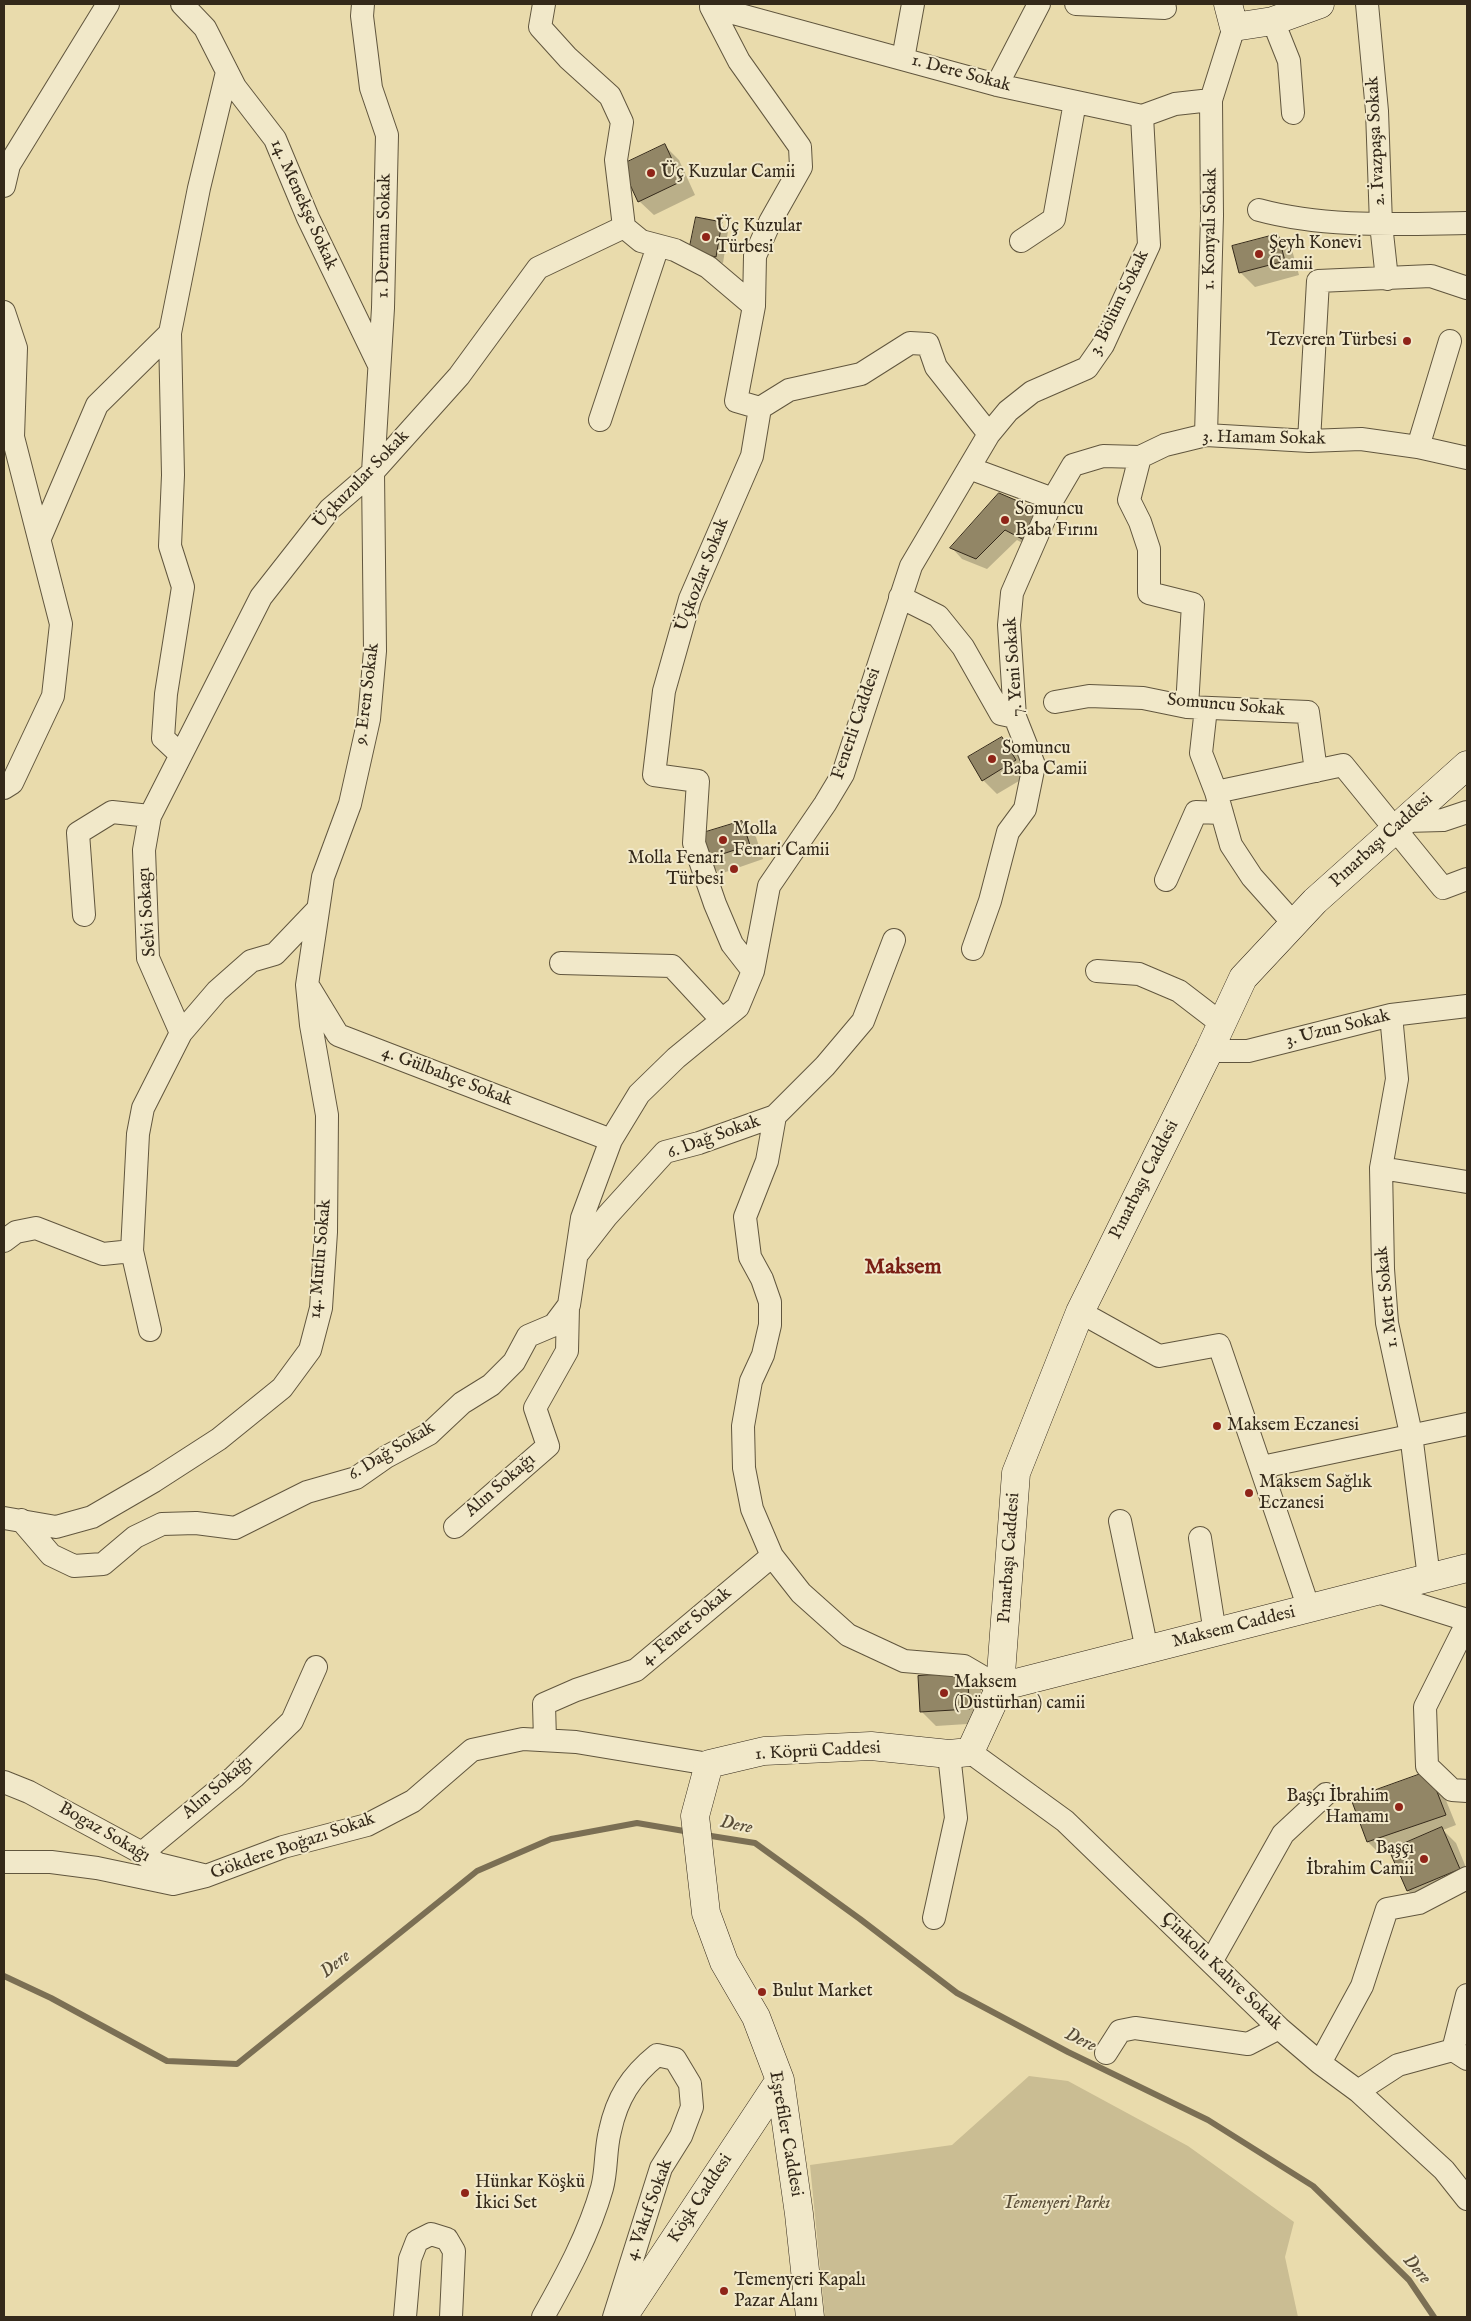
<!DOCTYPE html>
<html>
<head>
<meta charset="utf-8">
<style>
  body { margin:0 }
  #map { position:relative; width:1471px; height:2321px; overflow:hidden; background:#e9dbac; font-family:"IM FELL English",serif }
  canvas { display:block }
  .frame { position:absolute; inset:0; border:5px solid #34291a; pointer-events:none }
</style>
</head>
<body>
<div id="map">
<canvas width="1471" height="2321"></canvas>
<div class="frame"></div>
</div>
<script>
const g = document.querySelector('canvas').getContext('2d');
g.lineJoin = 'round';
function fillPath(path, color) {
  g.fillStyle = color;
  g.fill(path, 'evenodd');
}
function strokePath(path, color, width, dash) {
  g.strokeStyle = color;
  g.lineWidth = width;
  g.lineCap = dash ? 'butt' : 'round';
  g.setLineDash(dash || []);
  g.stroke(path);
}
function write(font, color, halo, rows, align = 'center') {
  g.font = font + ' "IM FELL English",serif';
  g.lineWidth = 4;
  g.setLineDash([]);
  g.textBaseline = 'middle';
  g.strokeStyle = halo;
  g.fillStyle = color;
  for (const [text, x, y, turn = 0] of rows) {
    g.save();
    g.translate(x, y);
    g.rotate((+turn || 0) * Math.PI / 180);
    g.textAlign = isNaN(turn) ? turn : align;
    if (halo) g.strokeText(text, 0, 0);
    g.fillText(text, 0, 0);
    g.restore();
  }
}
fillPath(new Path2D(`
  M1029 2076 1068 2081 1188 2146 1294 2222 1285 2257 1298 2317H825L810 2165 952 2145Z`), '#cabd93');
fillPath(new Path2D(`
  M665 146 679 160 695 195 654 215 639 201Z
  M721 224 728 231 723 263 697 258Z
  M1278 235 1292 250 1299 275 1255 287 1240 272Z
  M999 494 1035 550 1017 540 987 569 962 559 952 548Z
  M1002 739 1016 753 1029 775 997 794 983 780Z
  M741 822 756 837 763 859 720 874 705 859Z
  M967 1674 981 1689 983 1723 936 1726 922 1712Z
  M1439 1783 1456 1825 1443 1830 1456 1843 1467 1870 1423 1905 1408 1891 1390 1849 1379 1853 1368 1842 1353 1800Z`), '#0003');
strokePath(new Path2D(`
  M705 1835 755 1843 860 1919 957 1993 1068 2052 1208 2120 1313 2186 1409 2280 1434 2317
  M4 1976 51 1998 167 2061 237 2064 477 1871 551 1839 637 1823 690 1832`), '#7b6f54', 6);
const building = new Path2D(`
  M665 144 682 181 638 202 621 165Z
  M696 217 722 222 716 257 689 251Z
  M1278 234 1285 261 1239 273 1232 246Z
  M999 493 1041 511 1024 540 1005 530 976 559 950 548Z
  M1002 737 1016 760 982 781 968 757Z
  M742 821 750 845 704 860 696 835Z
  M967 1673 970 1709 920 1712 918 1676Z
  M1429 1771 1446 1815 1367 1842 1351 1799Z
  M1442 1827 1460 1869 1407 1891 1389 1850Z`);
fillPath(building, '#928666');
strokePath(building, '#34291a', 1);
const street = new Path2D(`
  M182 4 205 28 235 87 275 139 308 218 379 365
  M544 4 540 27 568 58 610 96 622 122 616 160 624 227 641 241 675 250 708 267 754 306 736 401 760 408
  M1076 4 1165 8
  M1367 4 1377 111 1381 224 1387 279
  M711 7 997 85 1142 116 1175 104 1211 100
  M711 7 739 61 800 147 801 167 770 222 755 256 754 306
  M1273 21 1289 61 1293 113
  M903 59 913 4
  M997 85 1039 4
  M4 186 9 165 108 4
  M1259 210C1325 228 1399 224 1467 223
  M1021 241 1054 219 1075 102
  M4 312 16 348 13 437 61 624 53 696 12 783 4 788
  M170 333 173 475 170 546 183 587 166 694 163 738 180 754
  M600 420 658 246
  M989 434 1008 411 1032 392 1087 368 1103 345 1149 245 1142 116
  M1206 435 1212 216 1211 100 1234 27
  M1309 441 1318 281 1431 276 1467 288
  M1418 447 1450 341
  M1140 457 1129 500 1140 522 1149 549V593L1193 604 1187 707
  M969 468 1053 499 1073 465 1103 456 1140 457 1165 445 1206 435 1309 441 1361 439 1418 447 1467 458
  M40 538 97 405 170 333 199 188 227 72
  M900 597 938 616 963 647 1001 714 1015 717
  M1055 702 1089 696 1143 698 1187 707 1308 712 1316 771
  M1206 708 1201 753 1216 792 1231 845 1252 877 1294 924
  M1216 792 1343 765 1443 888 1467 879
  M1405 821 1443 820 1467 812
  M1166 880 1196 812 1222 813
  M84 915 78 833 112 812 150 816
  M973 949 990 901 1008 832 1025 809 1034 765 1015 717 1009 625 1012 593 1053 499
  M561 963 672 966 722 1020
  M753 971 732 944 715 904 694 843 698 781 654 775 664 691 690 599 752 456 760 408
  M1097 971 1139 974 1179 991 1222 1024
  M310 989 338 1035 611 1140
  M1391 1015 1397 1079 1381 1168 1383 1269 1387 1323 1411 1434 1429 1578
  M181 1033 148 958 144 850 150 816 261 597 330 509 373 472 459 376 538 268 624 227
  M1209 1051H1248L1391 1015 1467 1006
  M775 1116 767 1161 745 1217 750 1257 762 1279 770 1302V1325L763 1355 751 1381 743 1426 744 1468 752 1509 772 1556 801 1593 848 1635 904 1661 964 1666 1000 1687
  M1381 1168 1467 1182
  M4 1241 16 1232 36 1228 103 1254 132 1251
  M579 1252 607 1216 665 1152 699 1143 775 1116 825 1066 863 1021 894 940
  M1080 1312 1159 1356 1219 1345 1309 1609
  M150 1330 132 1251 138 1134 143 1108 181 1033 217 991 251 961 275 954 317 910
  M1262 1467 1467 1424
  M4 1518 56 1527 92 1517 154 1481 219 1439 282 1388 310 1350 321 1308 326 1232 327 1115 311 1025 307 985 323 877 350 804 369 719 375 651 373 472 383 308 387 135 371 88 362 16 363 4
  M21 1520 51 1555 74 1566 103 1564 135 1537 162 1524 196 1523 235 1528 307 1492 356 1478 386 1457 429 1434 462 1403 491 1385 514 1362 528 1336 554 1325 569 1305 582 1218 611 1140 639 1094 676 1058 738 1007 753 971 769 886 825 804 843 774 911 566 989 434 936 367 928 344 910 343 861 374 789 390 760 408
  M1120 1521 1147 1650
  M455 1527 548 1446 535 1408 567 1351 568 1307
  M1200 1538 1215 1633
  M1378 1592 1467 1620
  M1467 1623 1425 1707 1427 1766 1452 1790 1467 1791
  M545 1740 544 1704 576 1690 636 1670 772 1556
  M970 1752 1065 1821 1279 2028 1320 2063 1358 2091 1444 2170 1467 2199
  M4 1782 29 1792 142 1853 158 1864 203 1875
  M142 1853 234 1777 292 1721 316 1667
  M4 1862H51L97 1868 173 1884 206 1876 283 1847 367 1825 413 1801 472 1750 523 1739 576 1742 709 1764
  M934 1918 956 1818 949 1754
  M1211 1962 1283 1834 1326 1794
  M1453 2050 1467 1995
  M1106 2053 1120 2031 1135 2028 1248 2044 1279 2028
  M1320 2063 1362 1986 1387 1909 1419 1903 1467 1878
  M1358 2091 1398 2065 1453 2050 1467 2059
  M405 2317 410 2259 417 2241 431 2234 447 2239 454 2251 451 2317
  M543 2317C566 2276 589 2234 602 2188 607 2170 605 2150 610 2131 617 2098 631 2076 657 2055L675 2059 690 2084 692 2107 681 2136 661 2168 614 2317`);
const secondary = new Path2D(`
  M1228 4 1234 27 1273 21 1320 4
  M1000 1687 1467 1568
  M623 2317 780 2080
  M810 2317 799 2214 780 2080 756 2017 724 1962 706 1913 695 1816 709 1764 764 1751 871 1746 949 1754 970 1752 1000 1687 1016 1473 1080 1312 1209 1051 1243 978 1315 901 1467 765`);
strokePath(street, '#61563e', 24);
strokePath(secondary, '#34291a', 29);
strokePath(street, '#f1e8c9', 22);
strokePath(secondary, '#f1e8c9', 28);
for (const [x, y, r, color] of [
  [651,173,5,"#8f2418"],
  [706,237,5,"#8f2418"],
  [1259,254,5,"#8f2418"],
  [1407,341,5,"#8f2418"],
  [1005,520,5,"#8f2418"],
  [992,759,5,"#8f2418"],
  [723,840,5,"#8f2418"],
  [734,869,5,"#8f2418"],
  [1217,1426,5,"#8f2418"],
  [1249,1493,5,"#8f2418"],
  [944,1693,5,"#8f2418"],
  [1399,1807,5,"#8f2418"],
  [1424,1859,5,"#8f2418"],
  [762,1992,5,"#8f2418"],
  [465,2193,5,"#8f2418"],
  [724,2291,5,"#8f2418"]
]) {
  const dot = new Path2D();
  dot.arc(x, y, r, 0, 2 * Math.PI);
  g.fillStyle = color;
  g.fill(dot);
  strokePath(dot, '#f1e8c9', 2);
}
write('18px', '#34291a', '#f1e8c9', [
  ["1. Dere Sokak",961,74,15],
  ["2. İvazpaşa Sokak",1377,141,-93],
  ["14. Menekşe Sokak",303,205,66],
  ["1. Konyalı Sokak",1211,229,-89],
  ["1. Derman Sokak",385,236,-89],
  ["3. Bölüm Sokak",1120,303,-64],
  ["3. Hamam Sokak",1264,439,1],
  ["Üçkuzular Sokak",362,480,-46],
  ["Üçkozlar Sokak",703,575,-69],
  ["7. Yeni Sokak",1015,667,-94],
  ["9. Eren Sokak",368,694,-83],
  ["Somuncu Sokak",1226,706,5],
  ["Fenerli Caddesi",857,724,-71],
  ["Pınarbaşı Caddesi",1382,841,-42],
  ["Selvi Sokagı",148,912,-94],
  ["3. Uzun Sokak",1338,1029,-14],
  ["4. Gülbahçe Sokak",447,1077,21],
  ["6. Dağ Sokak",714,1138,-20],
  ["Pınarbaşı Caddesi",1145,1180,-63],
  ["14. Mutlu Sokak",321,1259,-85],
  ["1. Mert Sokak",1388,1297,-96],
  ["6. Dağ Sokak",392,1452,-31],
  ["Alın Sokağı",501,1486,-41],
  ["Pınarbaşı Caddesi",1010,1558,-86],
  ["4. Fener Sokak",687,1627,-40],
  ["Maksem Caddesi",1234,1628,-14],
  ["1. Köprü Caddesi",818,1752,-3],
  ["Alın Sokağı",218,1788,-41],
  ["Bogaz Sokağı",104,1833,30],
  ["Gökdere Boğazı Sokak",293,1847,-19],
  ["Çinkolu Kahve Sokak",1221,1972,44],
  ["Eşrefiler Caddesi",785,2134,80],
  ["Köşk Caddesi",701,2199,-57],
  ["4. Vakıf Sokak",650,2210,-70]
]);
write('18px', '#34291a', '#f1e8c9', [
  ["Üç Kuzular Camii",661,173],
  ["Üç Kuzular",716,227],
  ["Türbesi",716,248],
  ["Şeyh Konevi",1269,244],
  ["Camii",1269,265],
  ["Tezveren Türbesi",1397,341,"right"],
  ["Somuncu",1015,510],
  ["Baba Fırını",1015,531],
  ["Somuncu",1002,749],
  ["Baba Camii",1002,770],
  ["Molla",733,830],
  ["Fenari Camii",733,851],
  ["Molla Fenari",724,859,"right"],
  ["Türbesi",724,880,"right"],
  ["Maksem Eczanesi",1227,1426],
  ["Maksem Sağlık",1259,1483],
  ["Eczanesi",1259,1504],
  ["Maksem",954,1683],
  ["(Düstürhan) camii",954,1704],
  ["Başçı İbrahim",1389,1797,"right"],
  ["Hamamı",1389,1818,"right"],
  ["Başçı",1414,1849,"right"],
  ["İbrahim Camii",1414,1870,"right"],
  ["Bulut Market",772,1992],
  ["Hünkar Köşkü",475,2183],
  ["İkici Set",475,2204],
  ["Temenyeri Kapalı",734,2281],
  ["Pazar Alanı",734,2302]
], 'left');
write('italic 18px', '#5a4e38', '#f1e8c9', [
  ["Temenyeri Parkı",1056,2204]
]);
write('italic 19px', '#584c37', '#f1e8c9', [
  ["Dere",736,1826,12],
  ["Dere",336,1965,-39],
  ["Dere",1080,2041,26],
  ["Dere",1416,2270,49]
]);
write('bold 22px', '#7a1f14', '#f1e8c9', [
  ["Maksem",903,1268]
]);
</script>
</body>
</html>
